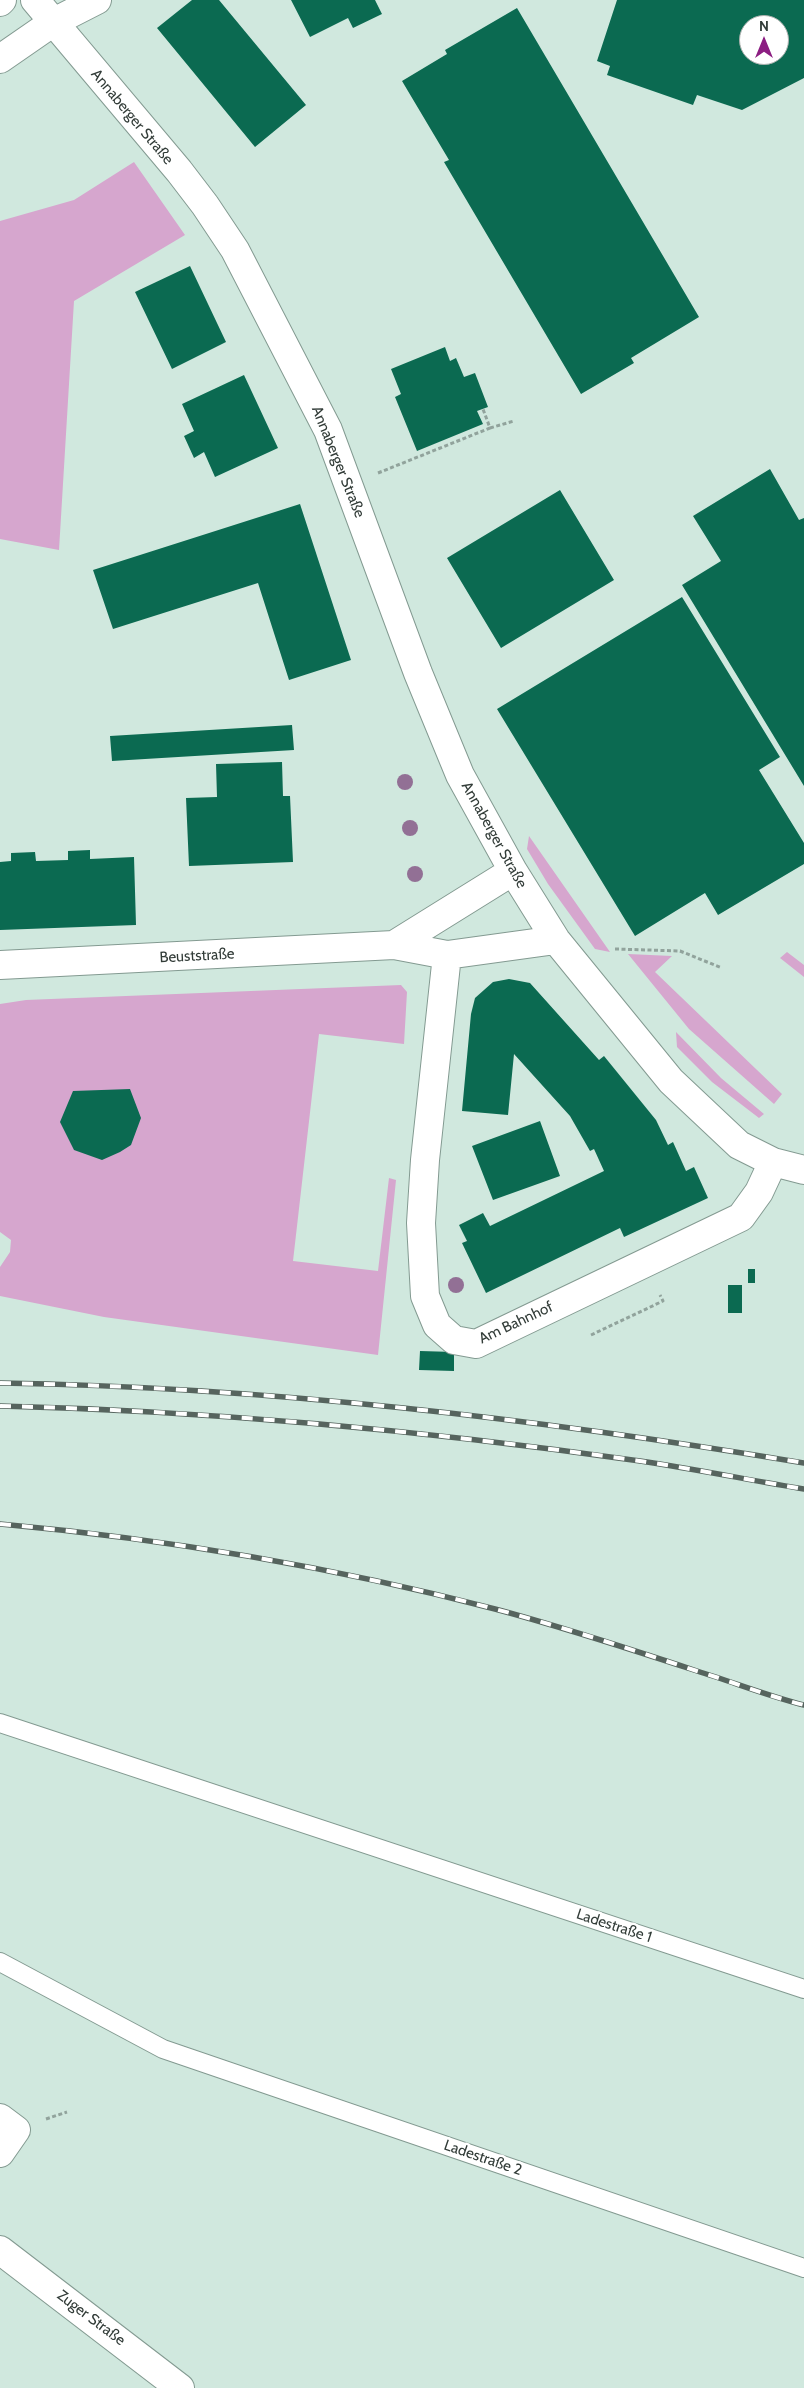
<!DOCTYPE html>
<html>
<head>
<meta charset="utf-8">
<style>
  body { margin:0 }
  #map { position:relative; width:804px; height:2388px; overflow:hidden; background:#d0e8de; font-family:Cabin,sans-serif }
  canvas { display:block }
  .north { position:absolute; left:739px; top:15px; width:50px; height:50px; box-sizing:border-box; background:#fff; border:1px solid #adb1af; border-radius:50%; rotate:0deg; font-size:14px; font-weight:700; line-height:20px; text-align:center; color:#323c38 }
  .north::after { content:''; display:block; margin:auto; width:18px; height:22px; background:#8c1e82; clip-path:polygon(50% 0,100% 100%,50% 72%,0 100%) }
</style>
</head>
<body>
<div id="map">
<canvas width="804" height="2388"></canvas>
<div class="north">N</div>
</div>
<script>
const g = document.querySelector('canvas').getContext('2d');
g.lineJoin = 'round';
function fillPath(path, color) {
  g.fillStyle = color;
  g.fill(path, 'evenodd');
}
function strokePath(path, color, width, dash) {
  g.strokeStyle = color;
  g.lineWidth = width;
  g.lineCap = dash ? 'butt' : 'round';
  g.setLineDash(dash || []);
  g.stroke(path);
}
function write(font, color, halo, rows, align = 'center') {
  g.font = font + ' Cabin,sans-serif';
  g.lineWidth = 5;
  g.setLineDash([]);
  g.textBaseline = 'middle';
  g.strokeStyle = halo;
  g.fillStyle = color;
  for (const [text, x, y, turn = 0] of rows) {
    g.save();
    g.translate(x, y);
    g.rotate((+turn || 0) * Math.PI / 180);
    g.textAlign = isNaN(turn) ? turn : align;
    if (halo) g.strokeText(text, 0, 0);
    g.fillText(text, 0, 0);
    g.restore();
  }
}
fillPath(new Path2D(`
  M134 162 185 235 74 301 59 550 0 539V221L74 200Z
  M529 836 610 952 595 949 548 884 527 849Z
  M787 952 804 965V977L780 958Z
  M628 954 672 956 655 972 782 1094 774 1104 689 1029Z
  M401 985 407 992 404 1044 319 1034 293 1261 378 1271 389 1178 396 1180 378 1355 104 1317 0 1296V1267L10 1252 11 1240 0 1232V1004L26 1000Z
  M676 1032 721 1078 764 1114 759 1118 712 1082 677 1047Z`), '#d6a6ce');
fillPath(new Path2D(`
  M192 0H219L306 105 255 147 157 28Z
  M291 0H375L382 14 353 28 348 18 310 37Z
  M617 0H804V78L742 110 697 95 693 105 607 75 610 66 597 61ZM749 25H779V55H749Z
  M517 8 699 317 631 358 634 363 581 394 444 162 449 160 402 81 447 54 445 50Z
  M190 266 226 342 172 369 135 292Z
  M445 347 450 361 456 358 464 377 475 373 488 407 477 411 483 424 417 451 395 397 401 394 391 369Z
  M244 375 278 448 215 477 204 452 194 458 184 436 194 431 182 404Z
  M770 469 799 520 804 518V786L682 585 721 561 693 516Z
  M560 490 614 580 501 648 447 558Z
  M300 504 351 660 289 680 258 583 113 629 93 570Z
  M682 597 780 757 759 770 804 843V864L718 915 705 893 635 936 497 709Z
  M292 725 294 750 112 761 110 736Z
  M282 762 283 796H290L293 862 189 866 186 798 217 797 216 764Z
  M90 850V859L134 857 136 925 0 930V862L11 861V853L35 852 36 861 68 860V851Z
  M509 979 530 983 599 1060 604 1056 656 1120 668 1145 673 1142 686 1171 694 1167 708 1198 624 1237 620 1228 486 1293 462 1243 467 1241 459 1225 483 1213 490 1226 604 1171 594 1149 590 1151 570 1116 514 1054 508 1115 462 1111 471 1014 475 998 493 982Z
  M130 1089 141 1118 131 1145 120 1152 102 1160 74 1150 60 1122 73 1091Z
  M540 1121 560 1176 493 1200 472 1146Z
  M748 1269H755V1283H748Z
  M728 1285H742V1313H728Z
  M420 1351 454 1352V1371L419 1370Z`), '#0b6a51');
const lane = new Path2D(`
  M0 1723 804 1989
  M0 1962 163 2049 804 2268`);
const street = new Path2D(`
  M35 0 179 171 205 205 235 250 328 430 418 673 460 775 513 871 556 940 671 1081 739 1145 773 1162 804 1170
  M0 2 2 0
  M0 59 52 23 97 0
  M394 945 513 871
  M447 955 425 1160 421 1223 425 1296 437 1325 454 1340 476 1344 741 1217 759 1192 773 1162
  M0 965 394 945 447 955 556 940
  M0 2118 16 2130 0 2153
  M0 2250 180 2388`);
strokePath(lane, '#839a91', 20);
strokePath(street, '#839a91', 30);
strokePath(new Path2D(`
  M490 428 514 421
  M378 473 490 428 483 409
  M615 949 680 951 722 968
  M591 1335 663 1301 660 1295
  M46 2119 67 2112`), '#91a39c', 3, [4, 2.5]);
strokePath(lane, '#fff', 18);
strokePath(street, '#fff', 28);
const rail = new Path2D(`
  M0 1383C270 1387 538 1419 804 1463
  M0 1406C214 1411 428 1431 640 1461 695 1469 749 1480 804 1489
  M0 1524C167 1539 333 1567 495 1609 563 1627 630 1649 697 1671 733 1682 768 1696 804 1705`);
strokePath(rail, '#56645e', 5.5);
strokePath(rail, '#fff', 4, [11]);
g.fillStyle = '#927095';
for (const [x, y] of [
  [405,782],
  [410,828],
  [415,874],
  [456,1285]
]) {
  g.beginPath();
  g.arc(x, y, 8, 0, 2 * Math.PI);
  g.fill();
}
write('15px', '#323c38', '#fff', [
  ["Annaberger Straße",132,117,50],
  ["Annaberger Straße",338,462,68],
  ["Annaberger Straße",494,835,61],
  ["Beuststraße",197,956,-3],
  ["Am Bahnhof",516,1323,-25],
  ["Ladestraße 1",614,1926,18],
  ["Ladestraße 2",483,2158,19],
  ["Zuger Straße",91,2318,37]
]);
</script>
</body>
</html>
